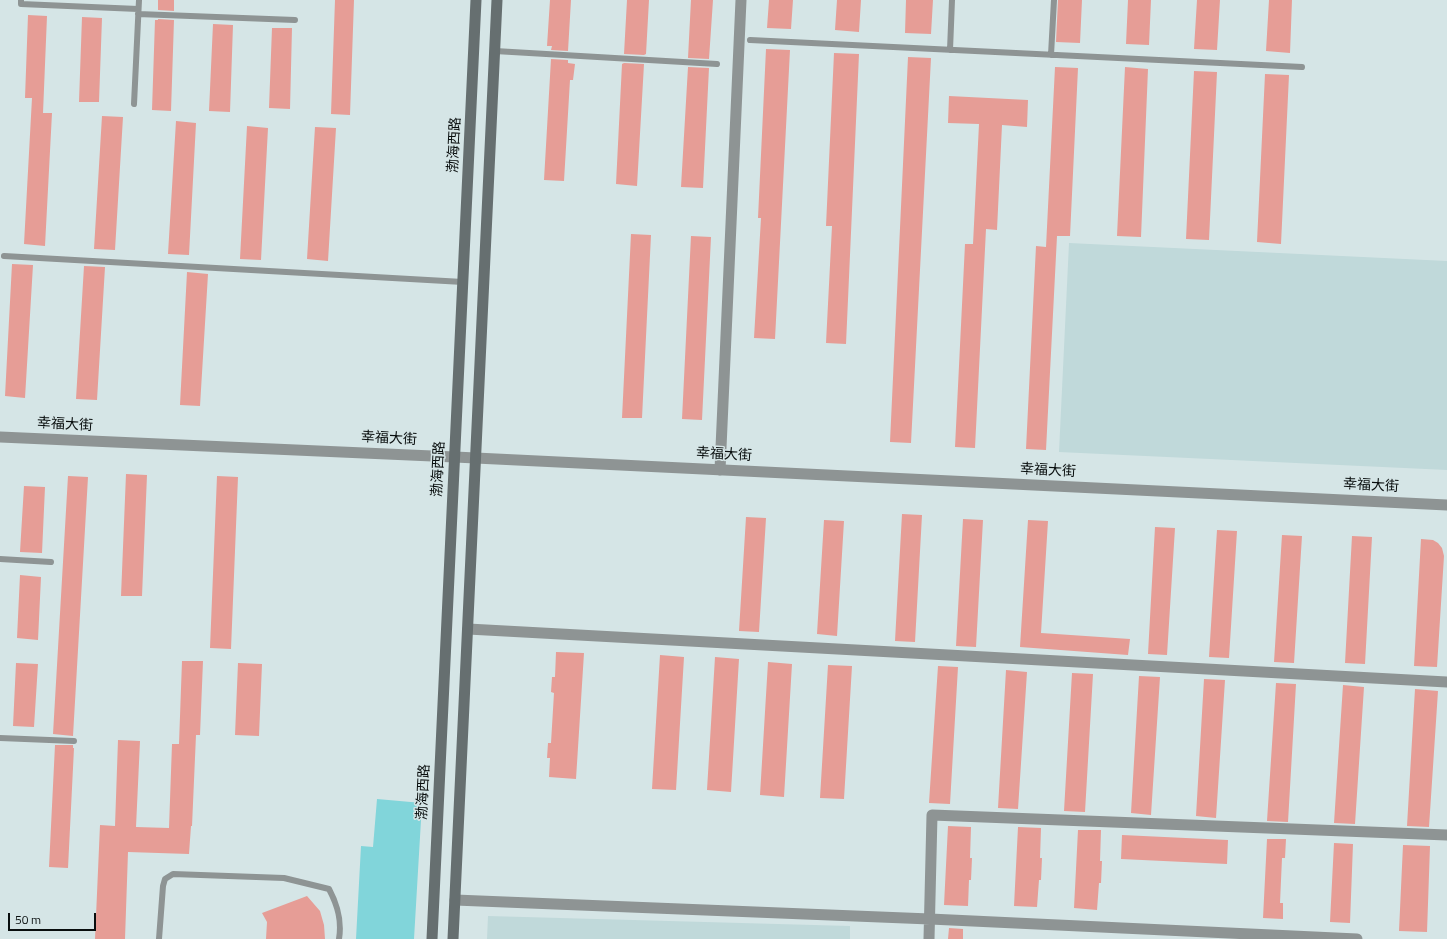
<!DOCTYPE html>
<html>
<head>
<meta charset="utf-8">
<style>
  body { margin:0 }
  #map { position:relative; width:1447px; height:939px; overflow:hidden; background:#d5e5e6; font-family:"Titillium Web",sans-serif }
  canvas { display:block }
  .scale { position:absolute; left:8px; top:913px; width:88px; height:18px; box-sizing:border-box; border:2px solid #090e0e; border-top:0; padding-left:5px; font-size:12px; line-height:14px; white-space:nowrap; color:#090e0e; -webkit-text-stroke:3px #d5e5e6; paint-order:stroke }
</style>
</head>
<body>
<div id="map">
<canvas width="1447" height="939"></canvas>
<div class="scale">50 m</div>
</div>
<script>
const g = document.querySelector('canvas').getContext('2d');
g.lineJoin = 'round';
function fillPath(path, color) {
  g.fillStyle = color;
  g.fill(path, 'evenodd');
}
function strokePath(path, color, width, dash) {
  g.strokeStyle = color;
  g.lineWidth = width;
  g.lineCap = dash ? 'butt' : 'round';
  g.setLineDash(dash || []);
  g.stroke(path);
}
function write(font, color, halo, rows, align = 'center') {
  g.font = font + ' "Titillium Web","Noto Sans SC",sans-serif';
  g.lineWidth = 3;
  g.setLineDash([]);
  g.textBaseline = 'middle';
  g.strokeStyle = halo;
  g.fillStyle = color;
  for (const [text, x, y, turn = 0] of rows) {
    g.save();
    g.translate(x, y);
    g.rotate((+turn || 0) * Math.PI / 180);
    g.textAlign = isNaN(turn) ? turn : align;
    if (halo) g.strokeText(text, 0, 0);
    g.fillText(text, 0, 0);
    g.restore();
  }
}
fillPath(new Path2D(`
  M1069 243 1447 261V470L1059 452Z
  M488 916 850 926V939H487Z`), '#c0d9da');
fillPath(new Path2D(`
  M377 799 422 803 414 939H356L361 846 373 847Z`), '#81d5da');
fillPath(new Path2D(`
  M158 0H174V11L158 10Z
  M335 0H354L350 115 331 114Z
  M550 0H571L568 51 551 50 552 46H547Z
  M627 0H649L646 54 644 55 624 54Z
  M691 0H713L709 59 688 58Z
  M769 0H793L791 29 767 28Z
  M837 0H861L859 32 835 30Z
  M906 0H933L931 34 905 33Z
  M1058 0H1082L1080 43 1056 42Z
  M1128 0H1151L1149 45 1126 44Z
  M1197 0H1220L1217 50 1194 49Z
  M1269 0H1292L1290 53 1266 51Z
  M28 15 47 16 43 113H52L45 246 24 244 32 98H25Z
  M82 17 102 18 99 102H79Z
  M158 19 174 20 171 111 152 110 155 20H158Z
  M213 24 233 25 230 112 209 111Z
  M272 28H292L290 109 269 108Z
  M766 49 790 50 775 339 754 338 761 218H758Z
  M834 53 859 54 846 344 826 343 832 226H826Z
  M908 57 931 58 911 443 890 442Z
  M551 59 568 60V63L575 64 573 80H570L564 181 544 180Z
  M624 63 644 64 637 186 616 184 622 64Z
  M688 67 709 68 703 188 681 187Z
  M1055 67 1078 68 1070 236H1057L1046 450 1026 449 1036 246 1046 247Z
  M1125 67 1148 69 1141 237 1117 236Z
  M1194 71 1217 72 1209 240 1186 239Z
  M1265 74 1289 75 1281 244 1257 242Z
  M949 96 1028 100 1027 127 1002 125 997 230 986 229 975 448 955 447 965 244H973L979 124 948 123Z
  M102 116 123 117 115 250 94 249Z
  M176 121 196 123 189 255 168 254Z
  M247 126 268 128 261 260 240 259Z
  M315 127 336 128 328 261 307 259Z
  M631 234 651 235 642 418H622Z
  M691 236 711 237 702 420 682 419Z
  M12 264 33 265 25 398 5 396Z
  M84 266 105 267 97 400 76 399Z
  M187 272 208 274 200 406 180 405Z
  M126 474 147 475 142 596H121Z
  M68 476 88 477 73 736 53 734Z
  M217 476 238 477 231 649 210 648Z
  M24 486 45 487 42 553 20 552Z
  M902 514 922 515 915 642 895 641Z
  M746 517 766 518 759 632 739 631Z
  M963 519 983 520 976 647 956 646Z
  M824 520 844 521 837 636 817 634Z
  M1028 520 1048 521 1041 633 1130 639 1128 655 1020 647Z
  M1155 527 1175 528 1167 655 1148 654Z
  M1217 530 1237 531 1229 658 1209 657Z
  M1282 535 1302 536 1294 663 1274 662Z
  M1352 536 1372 537 1365 664 1345 663Z
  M1421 539 1433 540 1438 543 1442 548 1444 556 1437 667 1414 666Z
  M20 575 41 577 38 640 17 638Z
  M556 652 584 653 576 779 549 777 550 758H547L548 743H551L554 693 551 692 552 677H555Z
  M660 655 684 657 676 790 652 789Z
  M715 657 739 659 731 792 707 790Z
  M182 661H203L200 735H196L192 826H191L189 854 128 852 125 939H95L100 825 115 826 118 740 140 741 136 827 169 828 172 744H179Z
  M768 662 792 664 784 797 760 795Z
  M16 663 38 664 34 727 13 726Z
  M238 663 262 664 259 736 235 735Z
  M828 665 852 666 844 799 820 798Z
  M938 666 958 667 950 804 929 803Z
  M1006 670 1027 672 1018 809 998 808Z
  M1072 673 1093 674 1085 812 1064 811Z
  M1139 676 1160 677 1151 815 1131 813Z
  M1204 679 1225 680 1216 818 1196 816Z
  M1276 683 1296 684 1288 822 1267 821Z
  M1343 685 1364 687 1355 824 1334 823Z
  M1415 689 1438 691 1429 827 1407 826Z
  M55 745H73V748H74L68 868 49 867Z
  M948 826 971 827 970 858H972L971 880H969L968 906 944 905Z
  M1018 827 1041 828 1040 858H1042L1041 880H1039L1037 907 1014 906Z
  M1078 830H1101L1100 861H1102L1101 883H1099L1097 910 1074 908Z
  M1122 835 1228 840 1227 864 1121 859Z
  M1267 839H1286L1285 858H1282L1280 903H1283V919L1263 918Z
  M1334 843 1353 844 1350 923 1330 922Z
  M1403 845 1430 846 1427 932 1399 931Z
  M307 896 320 911 324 925 325 939H266L267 922 262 913Z
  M949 928 963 929V939H948Z`), '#e69d96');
strokePath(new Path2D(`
  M21 0V4L138 9
  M138 14 295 20
  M750 40 1302 67
  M950 50 952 0
  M495 51 717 64
  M1051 55 1054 0
  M134 104 139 0
  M4 256 463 282
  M0 559 51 562
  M0 738 74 741
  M159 939 163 886 165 879 173 874 284 878 329 889C338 906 342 921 339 939`), '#8e9494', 6);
strokePath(new Path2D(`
  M720 470 741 0
  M468 629 1447 682
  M455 900 930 919 1357 939
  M929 939 932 815 1447 835`), '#8e9494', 11);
strokePath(new Path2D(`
  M0 437 455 457 1447 505`), '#8e9494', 11);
strokePath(new Path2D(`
  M432 939 476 0
  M453 939 497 0`), '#666f70', 11);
write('14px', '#090e0e', '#d5e5e6', [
  ["渤海西路",455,145,-87],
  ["幸福大街",65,425,3],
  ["幸福大街",389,439,3],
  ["幸福大街",724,455,3],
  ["渤海西路",439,469,-87],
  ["幸福大街",1048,471,3],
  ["幸福大街",1371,486,3],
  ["渤海西路",424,792,-87]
]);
</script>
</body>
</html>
